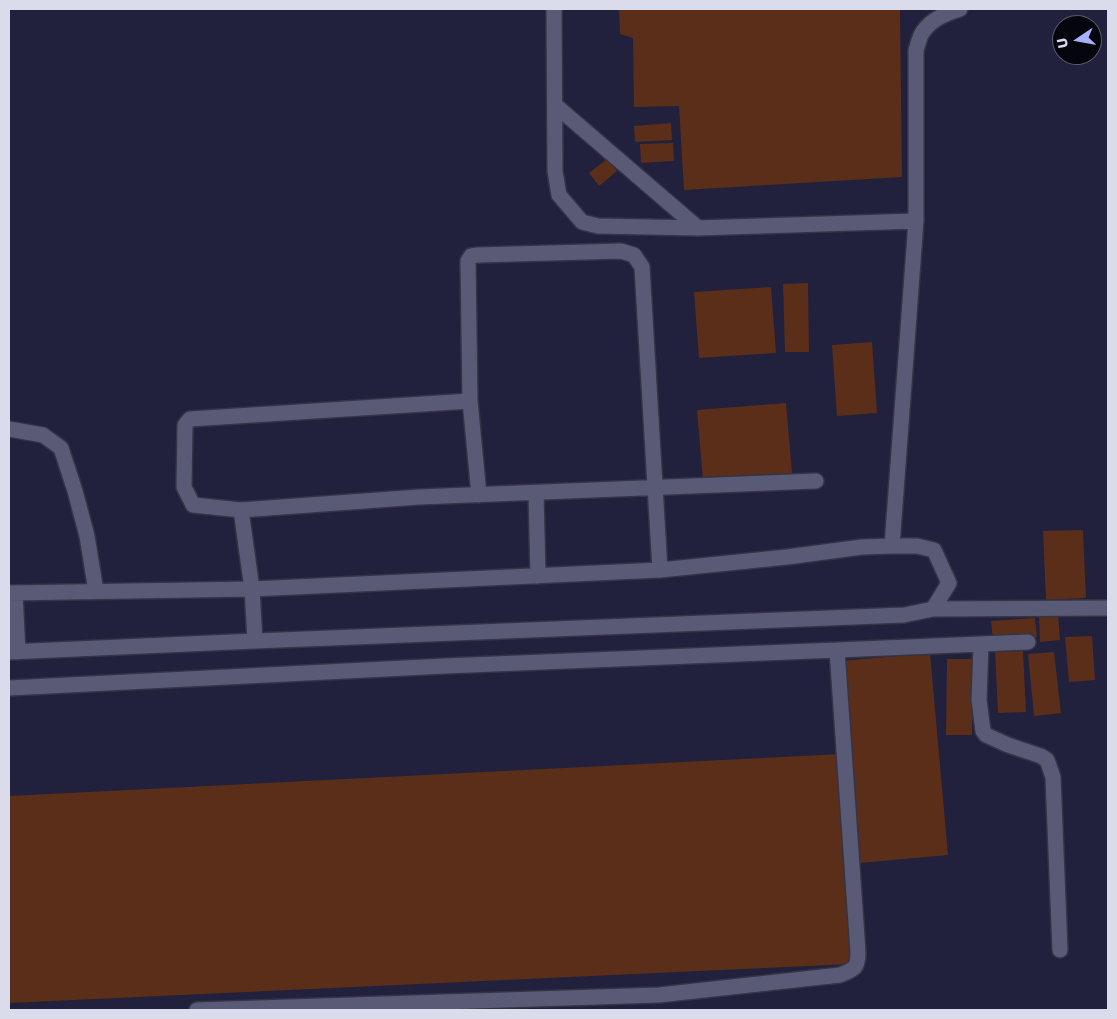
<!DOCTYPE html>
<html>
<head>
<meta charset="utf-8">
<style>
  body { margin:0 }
  #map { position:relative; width:1117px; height:1019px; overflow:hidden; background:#18182f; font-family:Rubik,sans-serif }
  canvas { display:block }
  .frame { position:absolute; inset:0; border:10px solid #dadcec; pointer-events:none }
  .north { position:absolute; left:1052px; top:15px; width:50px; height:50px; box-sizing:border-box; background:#05050e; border:1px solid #5a5b67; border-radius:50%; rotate:258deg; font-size:14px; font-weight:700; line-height:20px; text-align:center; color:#dadcec }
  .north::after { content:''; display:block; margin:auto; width:18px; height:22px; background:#a6b1fc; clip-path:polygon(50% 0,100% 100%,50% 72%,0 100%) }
</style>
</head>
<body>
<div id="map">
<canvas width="1117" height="1019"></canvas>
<div class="frame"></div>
<div class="north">U</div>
</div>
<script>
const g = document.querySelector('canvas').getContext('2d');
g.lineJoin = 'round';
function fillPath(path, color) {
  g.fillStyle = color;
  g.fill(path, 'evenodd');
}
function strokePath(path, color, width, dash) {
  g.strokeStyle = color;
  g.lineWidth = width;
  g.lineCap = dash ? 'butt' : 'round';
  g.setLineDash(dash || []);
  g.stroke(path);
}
fillPath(new Path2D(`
  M9 9H1108V1010H9ZM1062 25H1092V55H1062Z`), '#21203d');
fillPath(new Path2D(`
  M619 9H900L902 177 684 190 679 106 634 107 633 38 620 34Z
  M671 123 672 140 635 142 634 126Z
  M673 143 674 161 641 163 640 144Z
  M607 159 617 171 599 186 589 173Z
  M808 283 809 352H785L783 284Z
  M771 287 776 353 699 358 694 292Z
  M872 342 877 413 837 416 832 345Z
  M786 403 792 473 703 481 697 410Z
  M1083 530 1086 598 1046 600 1043 531Z
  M1058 615 1060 640 1040 642 1039 616Z
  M1035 618 1037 637 993 641 991 621Z
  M1092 636 1095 680 1069 682 1065 637Z
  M1023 651 1026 712 998 713 995 652Z
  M1054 652 1061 713 1034 716 1028 654Z
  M930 653 948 855 860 863 841 661Z
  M947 659H972V735H946Z
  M841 754 851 964 9 1003V796Z`), '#5a2e18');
const minor = new Path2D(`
  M554 9 555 171 559 195 582 222 598 226 698 228 916 221
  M555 105 698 228
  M470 401 190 419 185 425 184 487 193 505 241 510 419 497 816 481
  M9 429 43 435 61 448 75 491 87 536 96 591
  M536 493 538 576
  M479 495 470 401 468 261 471 256 478 255 621 251 634 255 642 267 660 570
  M241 510 252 589 255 641
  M892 546 916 221V50C918 45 919 39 921 35 929 20 946 13 960 9
  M9 593 252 589 660 570 787 557 862 547 892 546H917L934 550 949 583 933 609 904 615 255 641 9 652
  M15 593 18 652
  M933 609 1108 608
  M981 644 979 700 983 731 986 735 1008 745 1041 756 1047 760 1053 777 1060 950
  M837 650 1028 642
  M9 688 445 666 837 650 858 952C858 968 855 969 840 975L659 995 197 1010`);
strokePath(minor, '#343445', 18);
strokePath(minor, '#595b76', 15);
</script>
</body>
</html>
